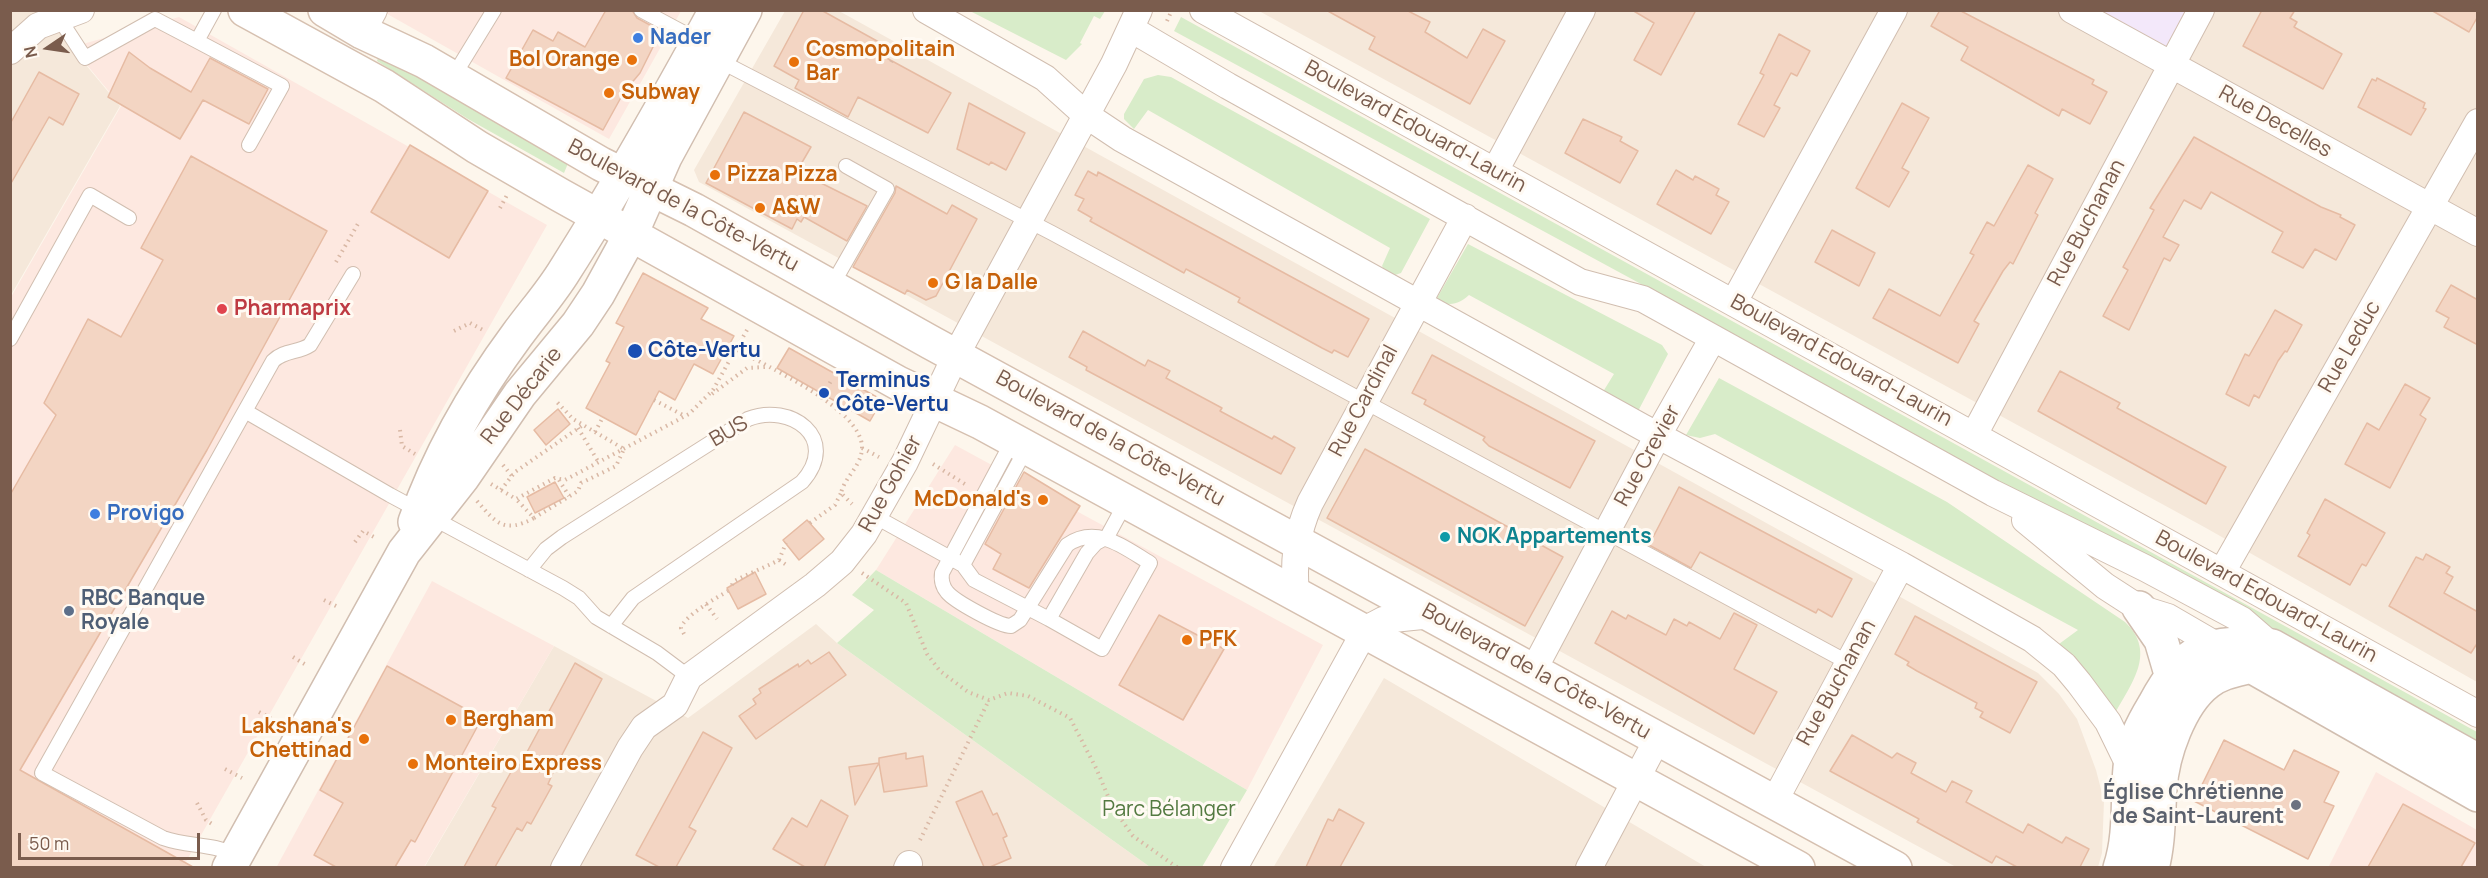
<!DOCTYPE html>
<html>
<head>
<meta charset="utf-8">
<style>
  body { margin:0 }
  #map { position:relative; width:2488px; height:878px; overflow:hidden; background:#fdf6ec; font-family:Manrope,sans-serif }
  canvas { display:block }
  .frame { position:absolute; inset:0; border:12px solid #7a5c4d; pointer-events:none }
  .north { position:absolute; left:18px; top:18px; width:60px; height:60px; -webkit-text-stroke:4px #fffaf3; paint-order:stroke; rotate:257deg; font-size:16px; font-weight:700; line-height:24px; text-align:center; color:#7a5c4d }
  .north::after { content:''; display:block; margin:auto; width:21px; height:27px; background:#7a5c4d; clip-path:polygon(50% 0,100% 100%,50% 72%,0 100%) }
  .scale { position:absolute; left:18px; top:833px; width:182px; height:27px; box-sizing:border-box; border:3px solid #7a5c4d; border-top:0; padding-left:8px; font-size:18px; line-height:21px; white-space:nowrap; color:#7a5c4d; -webkit-text-stroke:4px #fffaf3; paint-order:stroke }
</style>
</head>
<body>
<div id="map">
<canvas width="2488" height="878"></canvas>
<div class="frame"></div>
<div class="north">N</div>
<div class="scale">50 m</div>
</div>
<script>
const g = document.querySelector('canvas').getContext('2d');
g.lineJoin = 'round';
function fillPath(path, color) {
  g.fillStyle = color;
  g.fill(path, 'evenodd');
}
function strokePath(path, color, width, dash) {
  g.strokeStyle = color;
  g.lineWidth = width;
  g.lineCap = dash ? 'butt' : 'round';
  g.setLineDash(dash || []);
  g.stroke(path);
}
function write(font, color, halo, rows, align = 'center') {
  g.font = font + ' Manrope,sans-serif';
  g.lineWidth = 6;
  g.setLineDash([]);
  g.textBaseline = 'middle';
  g.strokeStyle = halo;
  g.fillStyle = color;
  for (const [text, x, y, turn = 0] of rows) {
    g.save();
    g.translate(x, y);
    g.rotate((+turn || 0) * Math.PI / 180);
    g.textAlign = isNaN(turn) ? turn : align;
    if (halo) g.strokeText(text, 0, 0);
    g.fillText(text, 0, 0);
    g.restore();
  }
}
fillPath(new Path2D(`
  M11 11H41L120 106 11 295Z
  M785 11H839L2038 673 2059 694 2077 719 2096 770 2104 801 2102 853 2098 867H1956L699 182 694 170Z
  M1259 11H2477V682L2206 528Z
  M816 624 837 643 1150 867 424 868 554 646 688 718Z
  M1384 678 1706 867 1273 868Z`), '#f5e8da');
fillPath(new Path2D(`
  M382 11H681L609 139Z
  M179 17 547 225 183 867 11 868V297L121 106 72 47Z
  M955 445 1323 645 1247 790 876 570Z
  M432 581 554 646 424 867 276 868Z
  M2376 772 2477 830V867L2328 868Z`), '#fde8e0');
fillPath(new Path2D(`
  M2067 11H2201L2171 64Z`), '#f3e8fa');
fillPath(new Path2D(`
  M970 11 1105 10V11L1100 19 1094 16 1080 43 1082 44 1066 60Z
  M1181 17 2477 732V749L1822 386 1796 368 1174 31Z
  M378 57 428 80 569 161 564 173 468 119 377 61Z
  M1158 75 1171 77 1430 219 1401 273 1395 275 1386 273 1382 266 1390 248 1148 110 1134 129 1124 119V114L1144 79Z
  M1468 244 1662 345 1668 354 1636 415 1601 395 1614 374 1469 295C1460 303 1451 307 1439 301L1437 298Z
  M1719 378 1947 502 2125 622C2158 653 2130 685 2113 717L2095 682 2059 644 2078 630 1715 434 1700 438 1686 435Z
  M876 570 1247 790 1202 867H1150L837 643 874 610 852 595Z`), '#d8ecc9');
const building = new Path2D(`
  M606 10H632L637 18 661 31 640 73 624 92 603 130 506 78 533 30 553 41 558 32 585 47Z
  M804 10H821L886 46 881 55 951 93 928 133 858 97 848 117 795 88 799 80 774 66Z
  M1326 10H1406L1430 22 1425 32 1467 58 1483 29 1505 41 1470 104 1369 49 1375 37Z
  M1632 10H1696L1661 75 1634 60 1654 23Z
  M1940 10H1959L2094 80 2092 84 2107 92 2090 124 2062 109 2059 116 1961 60 1968 47 1931 26Z
  M2262 10H2295L2290 18 2297 22 2294 27 2342 54 2323 89 2243 46Z
  M2431 10H2478V16L2469 32Z
  M1779 34 1810 51 1797 76 1791 73 1774 105 1780 108 1764 137 1738 124 1764 75 1760 73Z
  M129 52 150 68 191 92 210 58 268 89 249 124 203 100 180 139 108 97Z
  M39 72 79 94 63 125 49 117 10 185V124Z
  M2377 78 2425 103 2423 108 2426 109 2411 135 2358 107 2372 79 2376 81Z
  M969 103 1025 133 1006 170 991 162 989 165 957 149Z
  M1902 103 1929 118 1902 168 1909 172 1889 207 1856 188Z
  M744 112 811 147 797 171 867 206 847 241 804 217 801 222 797 219 792 229 706 183Z
  M1583 119 1622 137 1620 141 1638 151 1620 183 1565 153Z
  M2194 137 2321 207 2341 215 2340 217 2355 225 2336 260 2315 249 2303 268 2272 252 2283 232 2211 192 2201 209 2184 200 2163 237 2179 245 2170 261 2164 258 2129 330 2103 316 2128 270 2123 267 2154 210 2150 208Z
  M410 145 488 191 449 258 371 212Z
  M191 156 327 231 207 450 20 770 193 867H10V495L56 415 44 403 88 319 121 337 163 260 141 248Z
  M2028 165 2053 179 2035 213 2038 215 2013 264 2010 262 2003 271 1974 321 1979 324 1958 363 1873 318 1889 289 1940 316 1974 255 1970 253 1987 222 1994 226Z
  M1676 170 1693 180 1695 176 1719 189 1716 195 1729 202 1711 234 1657 204Z
  M1088 171 1097 176 1098 172 1369 319 1348 357 1334 350 1332 353 1322 348 1238 302 1240 298 1186 269 1184 273 1090 221 1092 218 1078 210 1084 199 1075 195Z
  M896 186 947 214 952 205 977 219 936 296 926 300 907 290 905 294 853 267 895 193Z
  M1832 230 1875 253 1859 286 1815 262Z
  M643 273 708 308 701 319 734 336 713 374 694 364 675 400 659 391 636 435 586 408 610 363 606 361 624 327 616 323Z
  M2451 285 2478 300V345L2444 327 2449 318 2436 311Z
  M2275 310 2302 325 2287 352 2285 351 2278 361 2259 398 2254 395 2249 406 2226 394 2245 354 2249 356Z
  M1083 331 1145 366 1148 360 1170 371 1166 378 1222 408 1220 411 1272 439 1274 436 1295 448 1281 474 1086 370 1087 367 1069 357Z
  M789 348 882 400 870 421 777 368Z
  M1432 355 1595 441 1570 488 1489 446 1483 440 1485 437 1424 404 1426 400 1412 393Z
  M2060 371 2120 403 2117 408 2226 467 2206 504 2038 411Z
  M2405 384 2430 398 2420 415 2426 419 2390 488 2345 464 2367 423 2379 430Z
  M558 409 570 424 546 445 534 430Z
  M1365 449 1563 557 1525 626 1327 518Z
  M1024 472 1080 506 1029 588 993 569 1001 554 985 544Z
  M555 482 564 498 535 513 527 497Z
  M1679 487 1852 579 1832 617 1818 609 1816 613 1700 552 1691 568 1649 545Z
  M2325 499 2385 533 2366 566 2362 564 2350 585 2298 556 2310 535 2307 533Z
  M807 520 824 539 799 560 783 540Z
  M2426 554 2450 567 2446 573 2453 577 2444 593 2478 612V642L2471 653 2389 606 2416 557 2423 560Z
  M755 572 766 594 738 609 727 588Z
  M1612 611 1626 619 1628 615 1666 635 1674 619 1687 626 1689 622 1720 639 1734 613 1757 625 1734 669 1777 692 1754 734 1595 643Z
  M1159 615 1224 649 1183 720 1119 685Z
  M1915 616 2037 682 2010 733 1980 717 1983 712 1975 708 1977 703 1917 671 1907 665 1909 662 1895 654Z
  M829 652 846 675 756 739 739 716 756 704 753 699 761 693 759 689 798 664 799 667 808 660 811 664Z
  M575 663 602 679 555 768 548 784 552 786 531 824 527 822 522 831 517 828 495 867H464L496 808 492 806 516 763 520 765Z
  M387 666 482 718 415 842 411 840 395 867H336L314 855 343 803 320 790Z
  M703 732 732 748 689 827 696 831 676 867H659L636 855Z
  M1852 735 1892 758 1897 753 1916 763 1911 773 1946 792 1952 781 1972 791 1966 802 2023 833 2028 824 2062 843 2066 837 2089 849 2080 867H2017L1996 856 1992 863 1917 822 1919 819 1830 771Z
  M2224 740 2284 770 2294 750 2339 772 2324 802 2334 806 2308 859 2194 801Z
  M906 753V759L923 756 927 786 884 792 879 763 855 805 849 767 879 763V758Z
  M982 791 993 815 997 813 1007 836 1003 838 1011 858 990 867H984L956 802Z
  M821 800 848 816 824 867H805L773 849 792 818 807 827Z
  M2403 804 2475 843 2461 867H2368Z
  M1339 809 1364 823 1340 867H1306L1328 819 1333 821Z`);
fillPath(building, '#f3d5c3');
strokePath(building, '#e6bba3', 1.5);
const service = new Path2D(`
  M641 10 699 41
  M59 18 85 58 155 19 197 41 214 10
  M197 41 282 86 249 145
  M718 60 1052 233 1849 663
  M453 77 494 10
  M831 287 887 189 846 166
  M10 339 90 195 129 218
  M245 411 390 495 563 588 579 598 596 617 657 653 689 677
  M1013 440 942 573C941 580 942 586 947 592 954 601 999 626 1011 626L1020 620 1067 545C1097 524 1125 548 1150 563L1102 649 1049 619 1087 553 1096 543 1107 537 1126 502
  M874 516 963 565 974 580 1049 619
  M963 565 1027 447
  M529 570 546 549 562 537 748 419C790 402 841 438 802 482L633 598 611 626
  M236 855C212 843 188 847 163 838L42 773 273 361C284 350 298 353 310 345L353 274`);
const minor = new Path2D(`
  M926 10 1045 78 1086 115 1122 139 1642 427 1901 565 2032 639 2064 665 2079 683 2108 722 2130 767
  M1203 10 2478 714
  M2072 10 2478 233
  M1131 29 1228 86 1580 282 1643 299 1993 493 2145 568 2242 620 2272 646
  M362 32 374 10
  M10 51 38 26 81 10
  M1495 171 1582 10
  M1734 302 1894 10
  M1974 435 2201 10
  M2025 520 2105 586 2139 608 2168 617 2230 653
  M2222 572 2478 122
  M1296 595C1293 562 1296 534 1310 503L1465 217
  M1533 671 1658 435 1713 338
  M1774 802 1901 565
  M564 868 630 748 644 727 675 705 689 677 815 585 842 562 864 534 905 462 956 355 1114 64 1139 10
  M907 868 909 864
  M1234 868 1366 629 1383 620 1432 615
  M1589 868 1658 738`);
const tertiary = new Path2D(`
  M415 522C439 454 474 393 517 335 533 313 551 293 565 270 619 185 668 98 716 10
  M2139 608 2161 640 2171 674
  M229 868 404 552 463 477 520 394 578 324 598 294 631 234 665 157 745 10
  M2120 868C2131 835 2127 801 2130 768 2132 744 2142 725 2154 705 2186 646 2208 640 2272 646L2478 761
  M2152 868C2159 842 2158 815 2160 789 2162 755 2180 703 2208 682 2221 672 2236 670 2251 666L2478 795`);
const secondary = new Path2D(`
  M245 10 384 86 477 147 560 195 898 383 980 422 1798 868
  M325 10 362 32 424 61 601 164 694 210 930 342 1895 868`);
strokePath(service, '#d1beb0', 16);
strokePath(minor, '#d1beb0', 28);
strokePath(tertiary, '#d1beb0', 36);
strokePath(secondary, '#d6c0b0', 36);
strokePath(new Path2D(`
  M1167 21 1172 10
  M891 62 903 40
  M500 208 507 195
  M336 262 359 222
  M747 330 736 349C767 367 861 408 862 447 862 466 845 476 841 493L852 504
  M454 331 470 323 485 331
  M712 394 747 368 765 367
  M821 399 832 379
  M654 400 685 416
  M578 428 599 463
  M400 430 402 446 415 454
  M595 432 603 417
  M862 448 879 457
  M933 464 968 486
  M503 465 512 476
  M559 480 569 496
  M491 484 516 499 555 478 565 480 689 414 713 390 736 349
  M501 490 515 472 583 425
  M477 501C496 523 504 534 534 518L516 499
  M534 518 578 491 581 483 616 466 624 449 573 419 555 400
  M810 523 835 505 841 493
  M355 542 363 531 376 538
  M779 560 788 566
  M862 573 906 603 927 654 940 671 968 692 989 700 1008 693 1028 696 1070 718 1096 768 1113 808 1133 836 1178 868
  M732 585 733 582C749 573 764 568 779 560L786 543
  M324 600 338 607
  M706 604 717 619
  M684 634 681 628C684 616 716 598 728 591
  M293 657 306 665
  M259 712 274 720
  M225 769 242 778
  M197 803 206 820 215 826
  M920 840 989 700`), '#d9b8a5', 4, [1.5, 4.5]);
strokePath(service, '#fff', 14);
strokePath(minor, '#fff', 26);
strokePath(tertiary, '#fff', 33);
strokePath(secondary, '#fff', 33);
for (const [x, y, r, color] of [
  [638,38,6,"#3f7fe0"],
  [632,60,6,"#e8710a"],
  [794,62,6,"#e8710a"],
  [609,93,6,"#e8710a"],
  [715,175,6,"#e8710a"],
  [760,208,6,"#e8710a"],
  [933,283,6,"#e8710a"],
  [222,309,6,"#e0444e"],
  [635,351,8,"#1a4fb4"],
  [824,393,6,"#1a4fb4"],
  [1043,500,6,"#e8710a"],
  [95,514,6,"#3f7fe0"],
  [1445,537,6,"#0f9aa8"],
  [69,611,6,"#5c6f8a"],
  [1187,640,6,"#e8710a"],
  [451,720,6,"#e8710a"],
  [364,739,6,"#e8710a"],
  [413,764,6,"#e8710a"],
  [2296,805,6,"#6b7280"]
]) {
  const dot = new Path2D();
  dot.arc(x, y, r, 0, 2 * Math.PI);
  g.fillStyle = color;
  g.fill(dot);
  strokePath(dot, '#fffaf3', 2);
}
write('bold 21px', '#366cbe', '#fffaf3', [
  ["Nader",650,38],
  ["Provigo",107,514]
], 'left');
write('bold 21px', '#c56008', '#fffaf3', [
  ["Cosmopolitain",806,50],
  ["Bar",806,74],
  ["Bol Orange",620,60,"right"],
  ["Subway",621,93],
  ["Pizza Pizza",727,175],
  ["A&W",772,208],
  ["G la Dalle",945,283],
  ["McDonald's",1031,500,"right"],
  ["PFK",1199,640],
  ["Bergham",463,720],
  ["Lakshana's",352,727,"right"],
  ["Chettinad",352,751,"right"],
  ["Monteiro Express",425,764]
], 'left');
write('21px', '#7a5c4d', '#fffaf3', [
  ["Rue Decelles",2275,122,29],
  ["Boulevard Edouard-Laurin",1415,127,29],
  ["Boulevard de la Côte-Vertu",683,206,28],
  ["Rue Buchanan",2087,223,-62],
  ["Rue Leduc",2350,347,-60],
  ["Boulevard Edouard-Laurin",1841,361,29],
  ["Rue Décarie",522,396,-52],
  ["Rue Cardinal",1364,401,-62],
  ["BUS",729,432,-30],
  ["Boulevard de la Côte-Vertu",1110,439,29],
  ["Rue Crevier",1648,456,-61],
  ["Rue Gohier",891,484,-61],
  ["Boulevard Edouard-Laurin",2266,597,29],
  ["Boulevard de la Côte-Vertu",1536,672,29],
  ["Rue Buchanan",1837,683,-61]
]);
write('bold 21px', '#be3a42', '#fffaf3', [
  ["Pharmaprix",234,309]
], 'left');
write('bold 21px', '#164399', '#fffaf3', [
  ["Côte-Vertu",648,351],
  ["Terminus",836,381],
  ["Côte-Vertu",836,405]
], 'left');
write('bold 21px', '#0d838f', '#fffaf3', [
  ["NOK Appartements",1457,537]
], 'left');
write('bold 21px', '#4e5e75', '#fffaf3', [
  ["RBC Banque",81,599],
  ["Royale",81,623]
], 'left');
write('bold 21px', '#5b616d', '#fffaf3', [
  ["Église Chrétienne",2284,793],
  ["de Saint-Laurent",2284,817]
], 'right');
write('21px', '#537a41', '#fffaf3', [
  ["Parc Bélanger",1169,810]
]);
</script>
</body>
</html>
